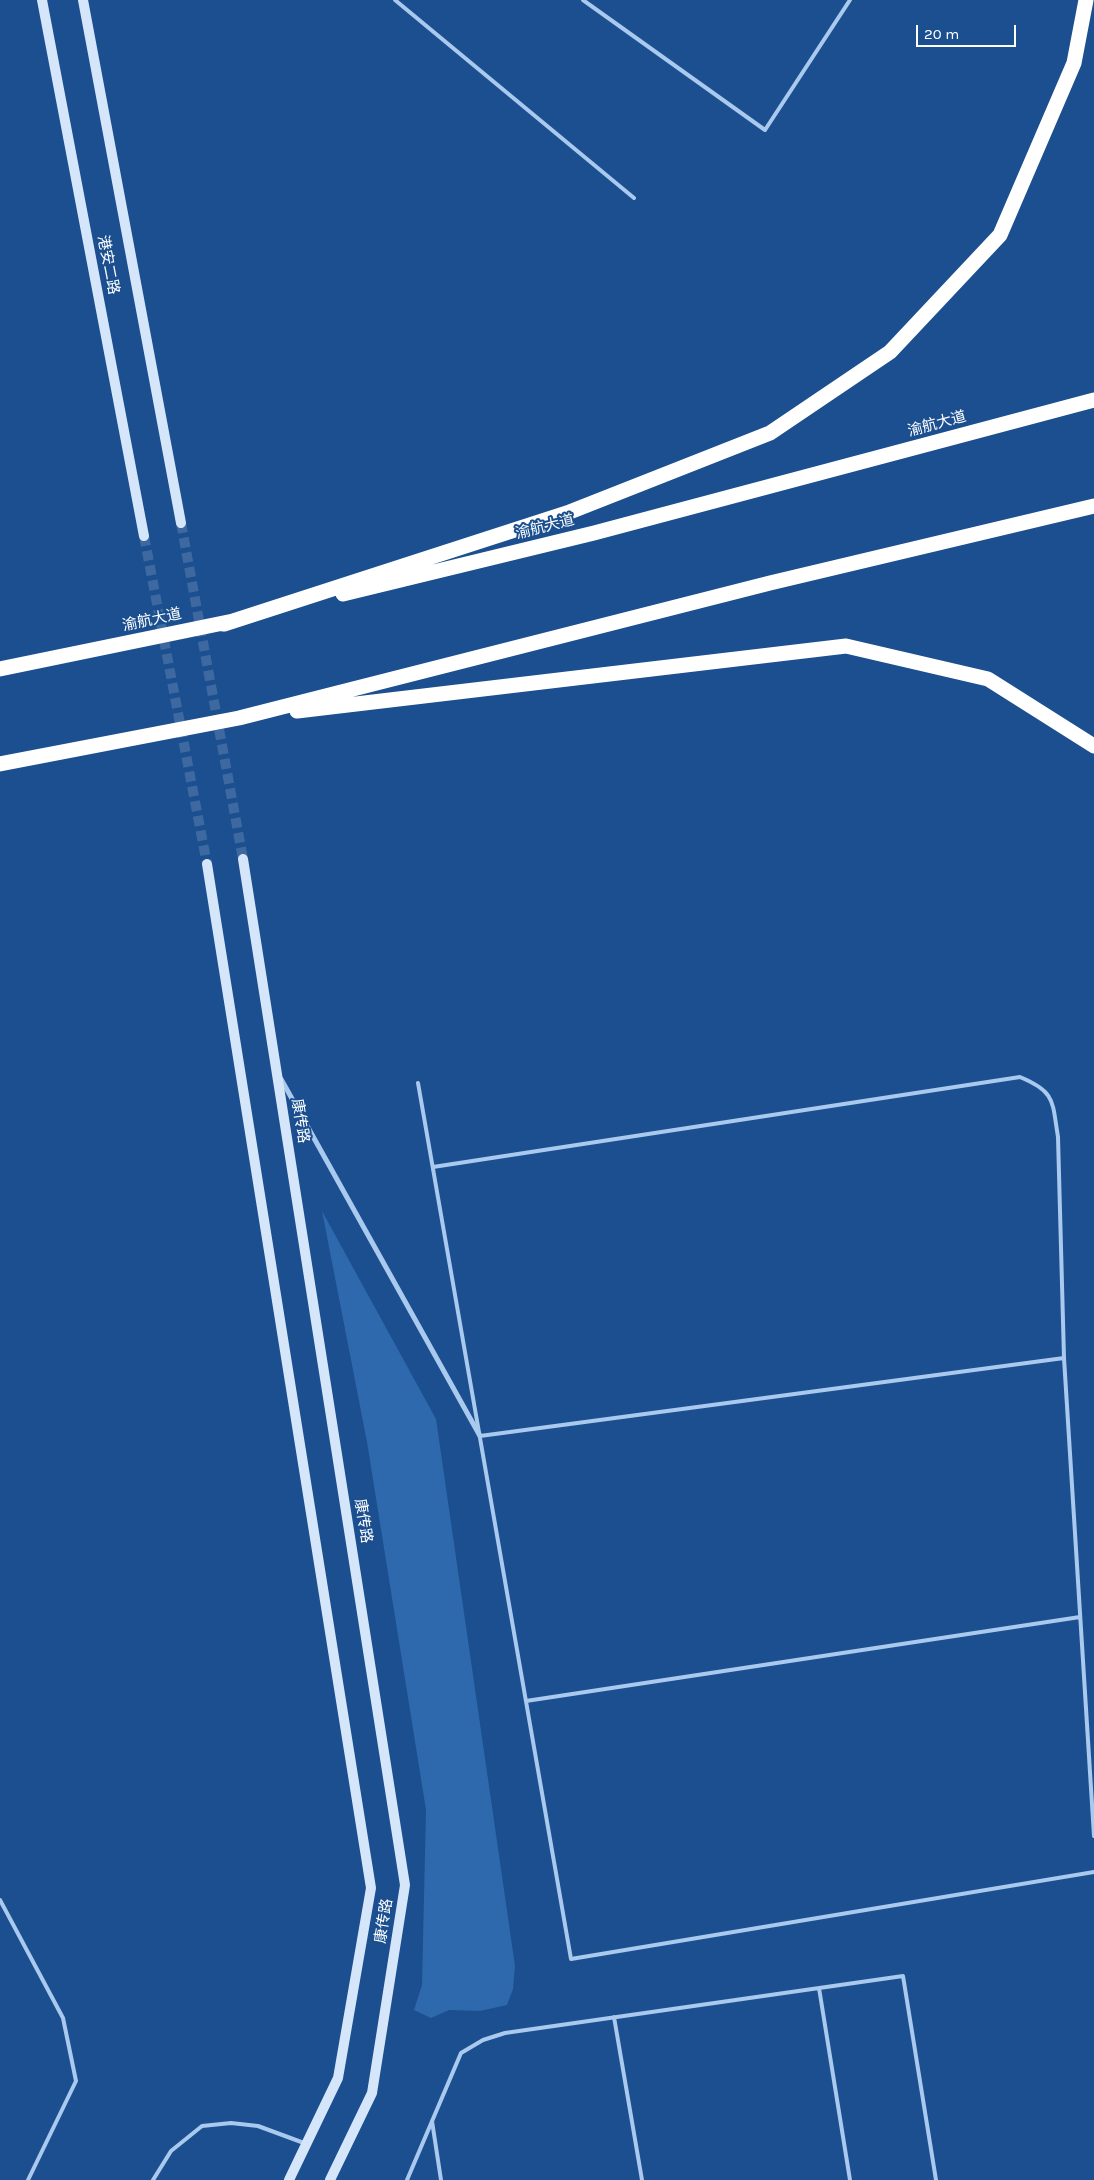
<!DOCTYPE html>
<html>
<head>
<meta charset="utf-8">
<style>
  body { margin:0 }
  #map { position:relative; width:1094px; height:2180px; overflow:hidden; background:#1b4f8f; font-family:Karla,sans-serif }
  canvas { display:block }
  .scale { position:absolute; left:916px; top:25px; width:100px; height:22px; box-sizing:border-box; border:2px solid #fff; border-top:0; padding-left:6px; font-size:15px; line-height:18px; white-space:nowrap; color:#fff; -webkit-text-stroke:4px #1b4f8f; paint-order:stroke }
</style>
</head>
<body>
<div id="map">
<canvas width="1094" height="2180"></canvas>
<div class="scale">20 m</div>
</div>
<script>
const g = document.querySelector('canvas').getContext('2d');
g.lineJoin = 'round';
function fillPath(path, color) {
  g.fillStyle = color;
  g.fill(path, 'evenodd');
}
function strokePath(path, color, width, dash) {
  g.strokeStyle = color;
  g.lineWidth = width;
  g.lineCap = dash ? 'butt' : 'round';
  g.setLineDash(dash || []);
  g.stroke(path);
}
function write(font, color, halo, rows, align = 'center') {
  g.font = font + ' Karla,"Noto Sans SC",sans-serif';
  g.lineWidth = 4;
  g.setLineDash([]);
  g.textBaseline = 'middle';
  g.strokeStyle = halo;
  g.fillStyle = color;
  for (const [text, x, y, turn = 0] of rows) {
    g.save();
    g.translate(x, y);
    g.rotate((+turn || 0) * Math.PI / 180);
    g.textAlign = isNaN(turn) ? turn : align;
    if (halo) g.strokeText(text, 0, 0);
    g.fillText(text, 0, 0);
    g.restore();
  }
}
fillPath(new Path2D(`
  M322 1211 436 1419 515 1966 513 1989 507 2005 480 2011 449 2010 431 2018 414 2010 422 1985 426 1810 367 1442Z`), '#2e69ad');
strokePath(new Path2D(`
  M181 523 243 859
  M144 536 207 864`), '#3d69a0', 10, [10, 5]);
strokePath(new Path2D(`
  M395 0 634 198
  M583 0 765 130 850 0
  M418 1083 571 1959 1094 1872
  M433 1167 1020 1077C1056 1092 1052 1101 1058 1137L1064 1358 1094 1836
  M480 1436 1064 1358
  M526 1701 1080 1617
  M0 1900 63 2018 76 2081 28 2180
  M819 1988 850 2180
  M614 2017 642 2180
  M432 2121 441 2180
  M153 2180 171 2151 202 2126 231 2123 258 2126 304 2143
  M407 2180 461 2053 483 2040 505 2033 903 1976 936 2180`), '#a9c9ee', 4);
strokePath(new Path2D(`
  M281 1079 480 1436`), '#a9c9ee', 5);
strokePath(new Path2D(`
  M42 0 144 536
  M83 0 181 523
  M243 859 405 1885 372 2093 330 2180
  M207 864 371 1888 338 2078 289 2180`), '#d6e6fa', 10);
strokePath(new Path2D(`
  M343 594 594 533 1094 400
  M224 624 567 513 770 433 890 352 1000 235 1074 63 1086 0
  M0 669 233 621
  M297 711 846 646 988 679 1094 746
  M0 764 239 718 770 583 1094 506`), '#fff', 15);
write('15px', '#fff', '#1b4f8f', [
  ["港安二路",108,265,79],
  ["渝航大道",937,424,-15],
  ["渝航大道",545,527,-14],
  ["渝航大道",152,620,-12],
  ["康传路",300,1121,81],
  ["康传路",363,1521,81],
  ["康传路",384,1921,-81]
]);
</script>
</body>
</html>
